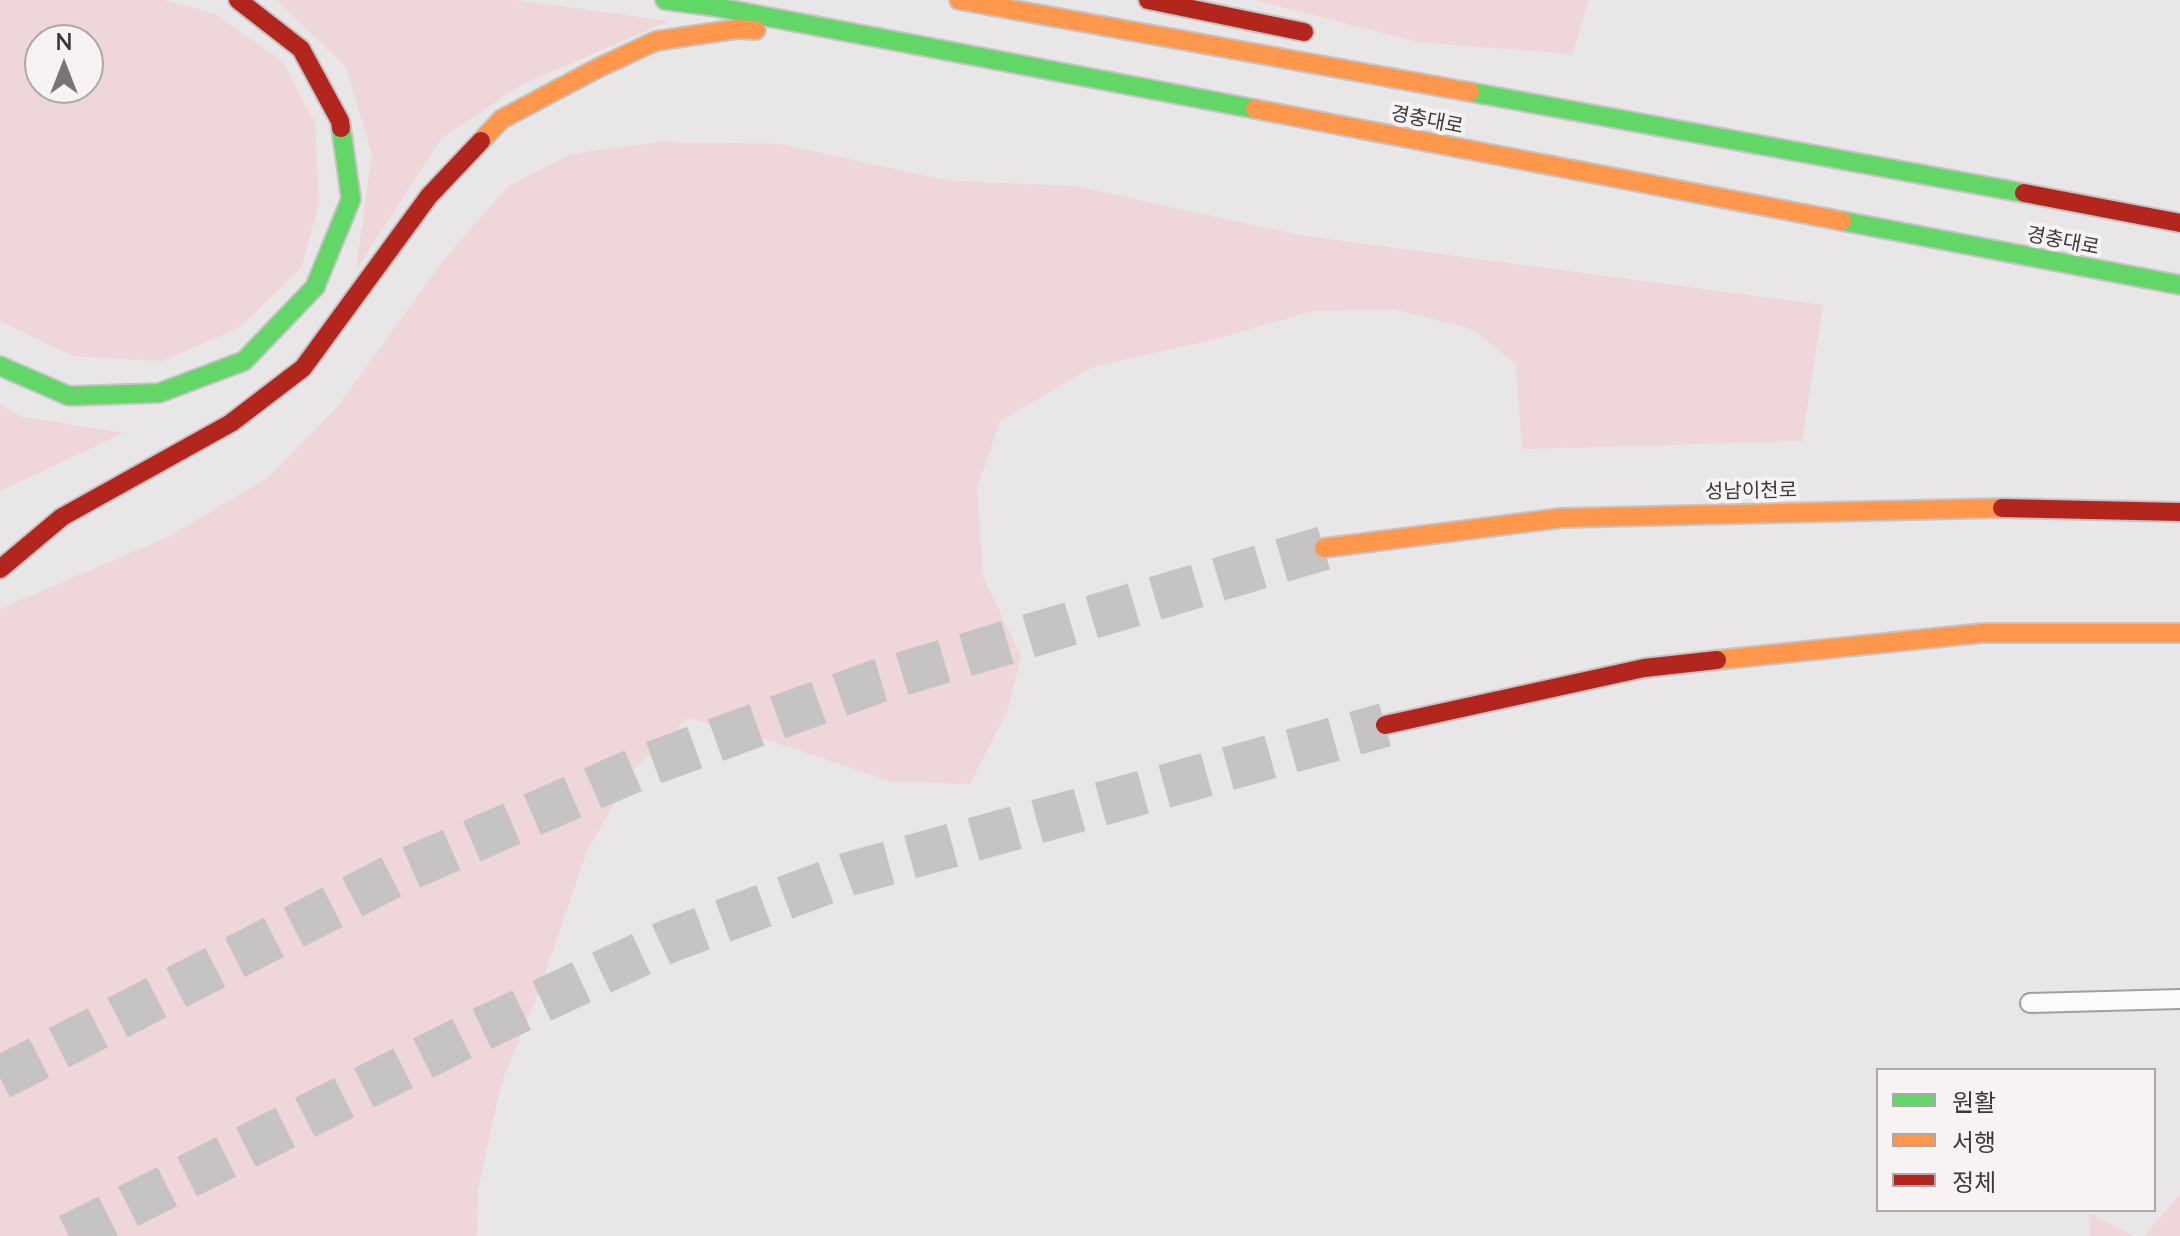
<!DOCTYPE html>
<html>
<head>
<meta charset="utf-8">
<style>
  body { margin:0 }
  #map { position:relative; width:2180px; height:1236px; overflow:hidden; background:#e8e6e6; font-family:Lato,"Noto Sans KR",sans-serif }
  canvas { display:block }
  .legend { position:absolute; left:1876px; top:1068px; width:280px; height:144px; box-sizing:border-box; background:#f7f2f3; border:2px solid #aca8a9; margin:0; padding:10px 14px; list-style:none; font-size:24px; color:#3b3939 }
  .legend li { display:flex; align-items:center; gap:16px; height:40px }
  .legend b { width:40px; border:2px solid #aca8a9 }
  .north { position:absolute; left:24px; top:24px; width:80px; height:80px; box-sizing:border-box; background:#f7f2f3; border:2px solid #aca8a9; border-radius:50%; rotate:0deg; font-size:22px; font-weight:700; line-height:32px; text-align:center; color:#3b3939 }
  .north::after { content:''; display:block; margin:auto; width:28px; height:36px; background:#787676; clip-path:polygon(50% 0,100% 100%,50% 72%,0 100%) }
</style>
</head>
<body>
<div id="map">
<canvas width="2180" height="1236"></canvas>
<ul class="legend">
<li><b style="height:10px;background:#63d668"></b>원활</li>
<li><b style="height:10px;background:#ff974d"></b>서행</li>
<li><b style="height:10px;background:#b3261e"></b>정체</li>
</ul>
<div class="north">N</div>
</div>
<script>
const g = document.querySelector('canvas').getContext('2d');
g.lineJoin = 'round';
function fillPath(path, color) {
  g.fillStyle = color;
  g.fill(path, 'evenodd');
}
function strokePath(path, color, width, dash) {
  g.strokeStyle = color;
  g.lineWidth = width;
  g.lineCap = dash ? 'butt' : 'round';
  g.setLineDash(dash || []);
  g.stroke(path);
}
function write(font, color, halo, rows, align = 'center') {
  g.font = font + ' Lato,"Noto Sans KR",sans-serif';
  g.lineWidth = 8;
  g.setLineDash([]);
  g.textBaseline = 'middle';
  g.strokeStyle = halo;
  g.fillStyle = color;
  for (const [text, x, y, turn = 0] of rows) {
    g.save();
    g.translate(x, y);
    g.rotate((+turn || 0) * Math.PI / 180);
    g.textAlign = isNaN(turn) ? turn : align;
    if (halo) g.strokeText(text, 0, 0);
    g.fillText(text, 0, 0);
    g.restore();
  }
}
fillPath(new Path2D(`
  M0 0H164L215 14 283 62 315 123 319 205 301 268 240 327 162 361 73 356 0 321ZM40 40H88V88H40Z
  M277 0H516L669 21 519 86 441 139 356 270 372 154 346 67Z
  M1255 0H1589L1572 54 1418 42Z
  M659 142 780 144 949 181 1075 186 1298 235 1823 305 1802 441 1522 449 1516 364 1472 329 1393 309 1314 311 1211 340 1092 367 1000 421 977 488 983 576 1021 656 1008 710 970 784 889 781 766 739 688 718 634 769 586 853 542 983 501 1084 478 1190 477 1236H0V609L170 536 269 477 338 406 443 261 507 187 572 154Z
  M0 404 19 416 123 433 0 491Z
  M2180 1194V1236H2144Z
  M2089 1213 2134 1236H2090Z`), '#efd6d8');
strokePath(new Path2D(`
  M0 1078 401 872 644 766 878 681 1324 548
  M69 1236 471 1034 669 941 849 874 1385 725`), '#c5c3c3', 44, [44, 22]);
const lane = new Path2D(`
  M2030 1003 2180 999`);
const fast = new Path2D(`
  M665 0 710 6 1255 109
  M1470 92 2024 193
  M1842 221 2180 285
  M0 366 69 396 159 393 244 361 315 287 351 199 341 128`);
const slow = new Path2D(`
  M959 0 1470 92
  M1255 109 1842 221
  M481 141 502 119 598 68 656 41 737 29 756 30
  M1324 548 1561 518 2002 508
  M1717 660 1983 633H2180`);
const jam = new Path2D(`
  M238 0 301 49 340 121 341 128
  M1148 0 1304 32
  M2024 193 2180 223
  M2002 508 2180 512
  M0 569 62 517 231 423 303 368 429 196 481 141
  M1385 725 1644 668 1717 660`);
strokePath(lane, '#a19fa0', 22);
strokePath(fast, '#c5c3c3', 22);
strokePath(slow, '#c5c3c3', 22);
strokePath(jam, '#c5c3c3', 22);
strokePath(lane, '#fcfbfb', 18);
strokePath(fast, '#63d668', 18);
strokePath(slow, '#ff974d', 18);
strokePath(jam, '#b3261e', 18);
write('20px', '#3b3939', '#f7f2f3', [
  ["경충대로",1427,120,11],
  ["경충대로",2063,241,11],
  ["성남이천로",1751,491,-1]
]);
</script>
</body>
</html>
